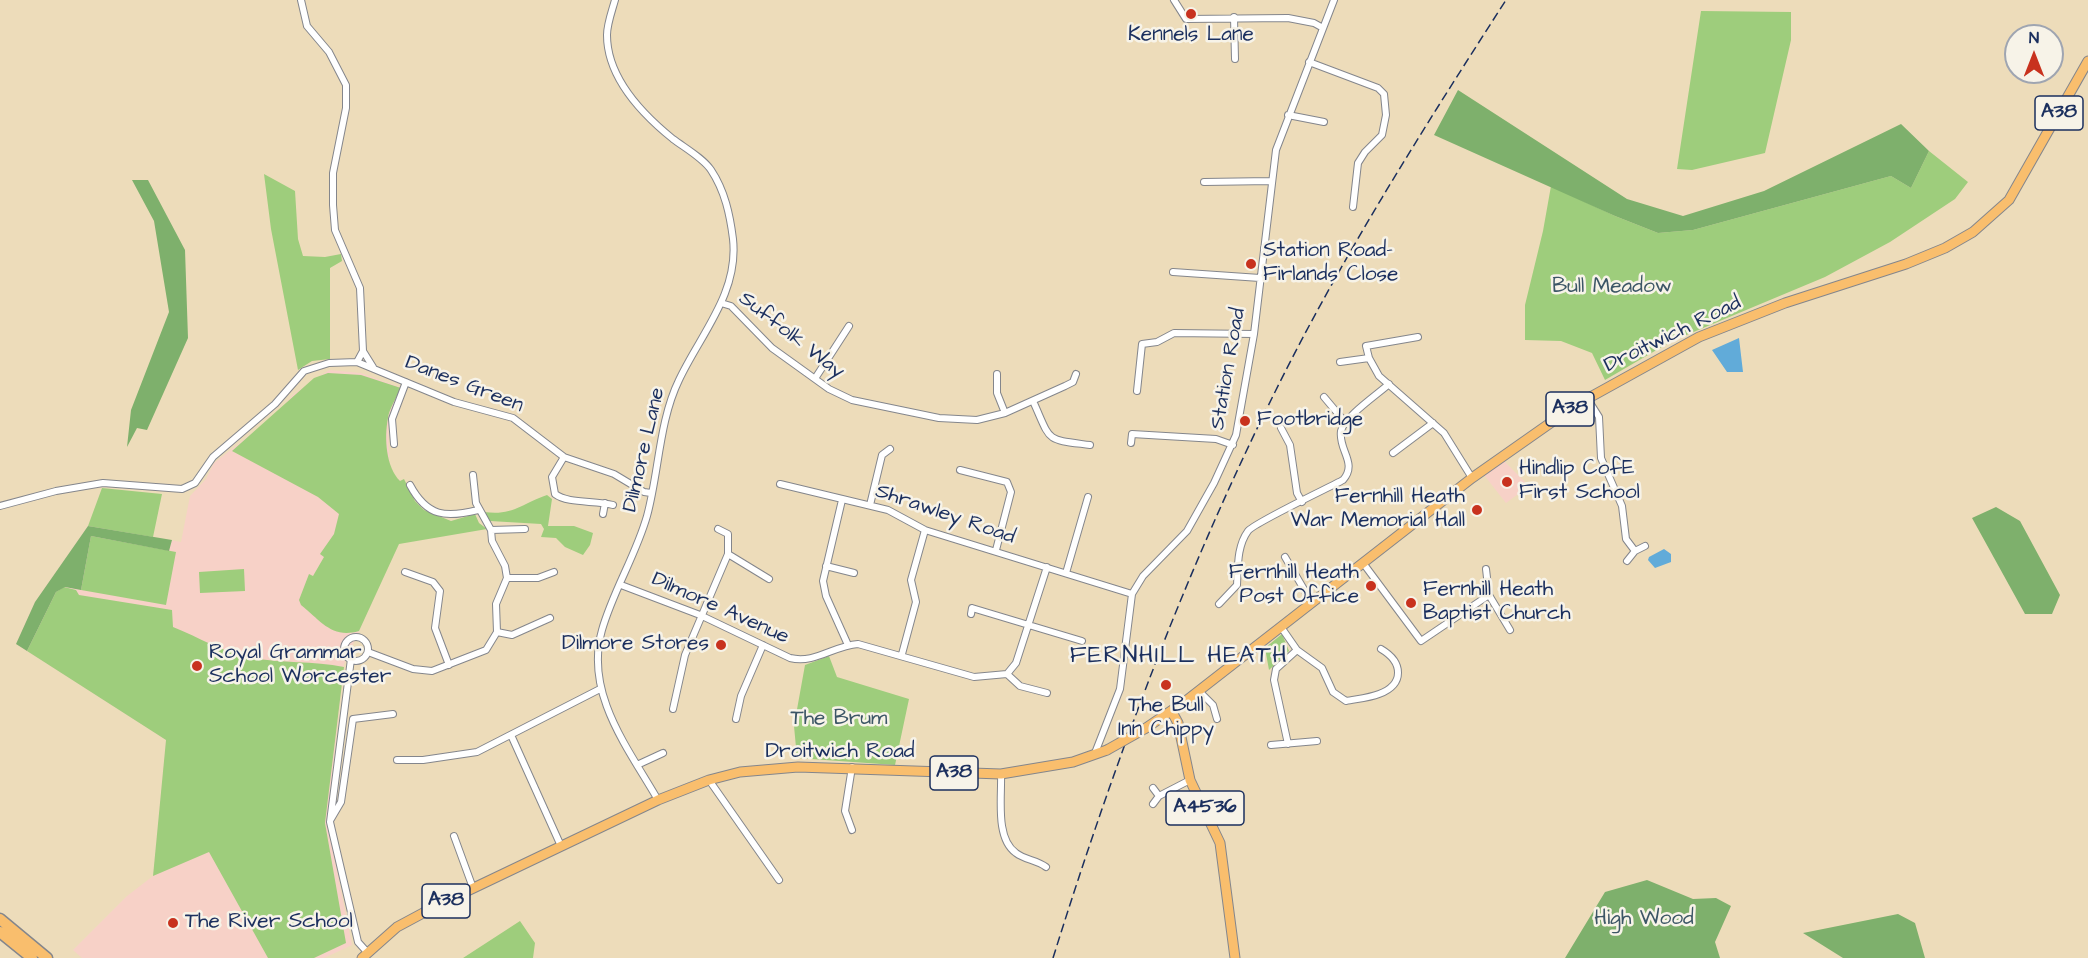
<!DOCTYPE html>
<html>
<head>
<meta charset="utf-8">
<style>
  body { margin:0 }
  #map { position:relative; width:2088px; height:958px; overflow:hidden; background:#eddcba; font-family:"Architects Daughter",sans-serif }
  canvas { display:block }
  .north { position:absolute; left:2004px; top:24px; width:60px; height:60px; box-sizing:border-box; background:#f7f3e8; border:2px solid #9fa5b1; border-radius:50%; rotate:0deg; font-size:16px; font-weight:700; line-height:24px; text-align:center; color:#1b2f5e }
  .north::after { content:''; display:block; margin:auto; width:21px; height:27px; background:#c8321e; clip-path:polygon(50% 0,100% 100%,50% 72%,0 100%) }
</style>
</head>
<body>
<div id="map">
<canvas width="2088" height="958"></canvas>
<div class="north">N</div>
</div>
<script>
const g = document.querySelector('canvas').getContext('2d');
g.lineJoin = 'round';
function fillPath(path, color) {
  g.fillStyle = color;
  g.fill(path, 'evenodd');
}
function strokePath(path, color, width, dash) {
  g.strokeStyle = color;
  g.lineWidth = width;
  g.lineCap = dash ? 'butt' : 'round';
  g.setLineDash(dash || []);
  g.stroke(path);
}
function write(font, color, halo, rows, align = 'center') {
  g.font = font + ' "Architects Daughter",sans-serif';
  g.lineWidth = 5;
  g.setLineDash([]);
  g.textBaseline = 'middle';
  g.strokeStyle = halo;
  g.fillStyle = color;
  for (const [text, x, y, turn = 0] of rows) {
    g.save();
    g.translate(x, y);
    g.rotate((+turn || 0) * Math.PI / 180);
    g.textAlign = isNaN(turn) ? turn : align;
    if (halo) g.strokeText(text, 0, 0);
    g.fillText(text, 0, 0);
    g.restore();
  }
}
fillPath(new Path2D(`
  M329 370 361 373 402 388 388 417 389 461 393 474 400 481 399 543 344 664 327 822 352 945 324 958H82L73 950 127 896 153 876 166 740 16 644 35 602 88 526 181 542 190 496 206 479 214 463 274 416 294 394Z
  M1504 461 1529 486 1506 503 1484 475Z`), '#f7d1c7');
fillPath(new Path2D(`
  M1701 11 1791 12V40L1765 153 1692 170 1677 169Z
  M1929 151 1968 182 1955 199 1890 242 1825 277 1672 341 1605 380 1592 353 1561 341 1525 340V305L1543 231 1551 186 1615 216 1658 233 1693 230 1891 176 1911 188Z
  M264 174 295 191 298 239 303 256 325 257 341 254 342 261 330 268V359L312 361 298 370 271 229Z
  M328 373 361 375 401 388C397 397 389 409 388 418 384 438 386 467 400 481L404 479 415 501 424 510 451 521 475 514 479 523 487 529 399 544 359 631C332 639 321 621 301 605L299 600 309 574 313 576 324 557 320 554 334 534 339 514 318 497 232 451 314 378Z
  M102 488 162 494 153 537 88 526Z
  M547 495 552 499 548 526H574L593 533 590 545 583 555 565 547 556 538 541 537 544 529 541 524 490 521 484 512C513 516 521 504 547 495Z
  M91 536 176 552 166 605 81 590Z
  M244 569 245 591 200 593 199 572Z
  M64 587 76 590 79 595 172 610 173 627C198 637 225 653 251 658 282 663 313 661 344 667L325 823 346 943 314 958H268L209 852 153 876 166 740 27 651 56 592Z
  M1282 634 1289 651 1269 670 1265 648Z
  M829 656 837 677 909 699 895 765 797 758 794 726 805 665Z
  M520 921 535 943 533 958H463Z`), '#9ecd7c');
fillPath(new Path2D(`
  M1458 90 1627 199 1683 216 1764 191 1901 124 1929 151 1911 188 1891 176 1693 230 1658 233 1615 216 1434 135Z
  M132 180H148L185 250 188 338 147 430 137 428 127 447 131 410 169 312 154 221Z
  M1996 507 2020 521 2060 595 2052 614H2025L1972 518Z
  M88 526 172 540 169 551 91 536 81 590 65 587 56 592 27 651 16 644 35 602Z
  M1647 880 1693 899 1716 898 1731 906 1715 942 1720 958H1565L1605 892Z
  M1898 914 1915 923 1925 958H1843L1803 933Z`), '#7eb06c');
fillPath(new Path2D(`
  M1739 338 1743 372H1727L1712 350Z
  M1664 549 1671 554V562L1655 568 1648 560 1649 557Z`), '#61abd9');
const street = new Path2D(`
  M301 0 307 26 329 52 346 85V108L333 173V205L335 230 360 288 363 351 357 362
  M615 0C612 11 607 24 607 35 607 77 642 114 673 139 685 148 703 158 711 170 725 191 730 215 733 239 739 293 700 335 679 380 659 421 659 472 647 516 636 555 613 591 602 630 584 693 628 748 658 800
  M1174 0 1186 19 1288 18 1314 23 1323 28
  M1234 17 1235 59
  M1309 62 1378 88 1384 94 1386 115 1382 135 1365 152 1358 163 1353 207
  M1288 115 1324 122
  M1204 182 1271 181
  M1264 248 1314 252
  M1173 272 1260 278
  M721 303 731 306 772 348 829 389 852 400 939 418 977 420 1005 413 1065 386 1073 382 1076 374
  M363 351 373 367
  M1369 358 1379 376 1444 433 1472 478
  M1340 362 1369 358 1366 346 1418 337
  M997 374V393L1005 413
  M816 377 849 326
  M1137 391 1142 344 1157 342 1174 333 1254 334
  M1324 397 1345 422
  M1587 398 1599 417 1601 458 1622 506 1626 539 1635 551
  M1033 401C1052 443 1044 439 1090 445
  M1281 428 1290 445 1297 493 1302 502
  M1131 443 1132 434 1216 439 1233 445
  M394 444 392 419 406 382
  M1393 453 1433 423
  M564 457 552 477 555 494C568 504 595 500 613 505
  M960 470 1007 482 1011 492 996 550
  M780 484 888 510 925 530 1132 594
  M410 485C427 517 446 518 478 510
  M842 500 823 581 826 596 848 645
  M870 505 882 455 890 449
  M0 506 56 491 103 483 182 489 195 483 213 457 275 404 304 371 329 363 357 362 454 402 513 418 564 457 614 474 644 492 651 493
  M603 514 605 503
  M718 529 728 534V554L769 579
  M491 530 525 529
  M1285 557 1312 603
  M1627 561 1635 551 1645 546
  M1363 563 1421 641 1489 595 1510 630
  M826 566 854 573
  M1486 569 1489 595
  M405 572 433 582 440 591 435 628 449 665
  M1066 573 1088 497
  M507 578H538L554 572
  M621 585 700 615 790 658C815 664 833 646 858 644L974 677 1007 674 1016 663 1047 567
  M1219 604 1237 585C1238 566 1237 546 1248 531 1254 523 1328 488 1343 480 1358 463 1338 450 1341 431 1344 417 1378 394 1389 384
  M971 614 972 608 1082 641
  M1281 627 1297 650 1322 668 1333 692 1346 701C1356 699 1369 698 1379 694 1405 684 1403 662 1381 649
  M497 632 512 635 550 618
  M344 649a12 12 0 1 1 24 0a12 12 0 1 1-24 0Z
  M368 652 413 669 432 671 486 650 497 632 496 604 507 578 505 566 492 541 491 530 476 503 473 475
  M902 654 916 602 911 580 925 530
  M351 659 330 822 358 942 367 952
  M1007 674 1020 686 1047 693
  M1199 691 1213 705 1217 719
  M673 709 685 655 728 554
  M736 719 741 696 763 645
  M511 735 561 846
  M1288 744 1274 680 1276 669 1297 650
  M1271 745 1317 741
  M1095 753 1120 689 1132 594 1143 576 1187 531 1214 483 1236 435 1254 334 1276 150 1334 0
  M397 760H423L477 752 600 689
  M637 765 663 753
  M852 767 845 811 852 830
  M1001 774C1002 797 995 838 1016 853 1025 860 1037 860 1046 867
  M709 780 779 880
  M1153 788 1159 796 1153 804
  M1159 796 1190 780
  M331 819 341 802 353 719 393 714
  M454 836 473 888`);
const primary = new Path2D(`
  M1172 712 1178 723 1190 780 1220 843 1235 958
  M1146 728 1187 700 1472 478 1576 405 1699 337 1785 303 1906 264 1945 248 1973 232 2009 200 2088 61
  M362 958 397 927 438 905 658 800 709 780 740 772 798 767 1001 774 1073 762 1107 750`);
const highway = new Path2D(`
  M0 919 47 958
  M0 932 32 958`);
strokePath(street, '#84868c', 8);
strokePath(primary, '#84868c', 11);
strokePath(highway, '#84868c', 13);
strokePath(street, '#fff', 6);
strokePath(primary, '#f9be6d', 9);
strokePath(highway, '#f9be6d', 10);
strokePath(new Path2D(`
  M1053 958C1113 766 1183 577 1273 396 1341 258 1423 129 1506 0`), '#1b2f5e', 1.5, [9, 4.5]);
const primaryBridge = new Path2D(`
  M1107 750 1146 728`);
strokePath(primaryBridge, '#84868c', 11, []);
strokePath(primaryBridge, '#f9be6d', 9);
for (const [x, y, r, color] of [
  [1191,14,6,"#c8321e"],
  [1251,264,6,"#c8321e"],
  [1245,421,6,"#c8321e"],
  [1507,482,6,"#c8321e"],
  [1477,510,6,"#c8321e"],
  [1371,586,6,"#c8321e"],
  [1411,603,6,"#c8321e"],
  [721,645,6,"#c8321e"],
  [197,666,6,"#c8321e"],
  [1166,685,6,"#c8321e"],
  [173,923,6,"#c8321e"]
]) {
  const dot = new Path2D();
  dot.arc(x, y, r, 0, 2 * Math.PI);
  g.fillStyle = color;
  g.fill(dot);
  strokePath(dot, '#f7f3e8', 2);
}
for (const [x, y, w] of [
  [2059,113,48],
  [1570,409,48],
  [954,773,48],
  [1205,808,78],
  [446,901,48]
]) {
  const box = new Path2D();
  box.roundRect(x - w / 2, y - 17, w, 34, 4.5);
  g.fillStyle = '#f7f3e8';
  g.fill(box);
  strokePath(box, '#1b2f5e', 1.5);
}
write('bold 20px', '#1b2f5e', null, [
  ["A38",2059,113],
  ["A38",1570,409],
  ["A38",954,773],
  ["A4536",1205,808],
  ["A38",446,901]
]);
write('21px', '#1b2f5e', '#f7f3e8', [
  ["Kennels Lane",1191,36,"center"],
  ["Station Road-",1263,252],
  ["Firlands Close",1263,276],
  ["Footbridge",1257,421],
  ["Hindlip CofE",1519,470],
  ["First School",1519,494],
  ["Fernhill Heath",1465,498,"right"],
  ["War Memorial Hall",1465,522,"right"],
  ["Fernhill Heath",1359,574,"right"],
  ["Post Office",1359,598,"right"],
  ["Fernhill Heath",1423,591],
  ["Baptist Church",1423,615],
  ["Dilmore Stores",709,645,"right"],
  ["Royal Grammar",209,654],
  ["School Worcester",209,678],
  ["The Bull",1166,707,"center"],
  ["Inn Chippy",1166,731,"center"],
  ["The River School",185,923]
], 'left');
write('21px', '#3c5666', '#f7f3e8', [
  ["Bull Meadow",1612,288],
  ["The Brum",839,720],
  ["High Wood",1644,920]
]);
write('21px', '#1b2f5e', '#f7f3e8', [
  ["Droitwich Road",1673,335,-26],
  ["Suffolk Way",791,336,38],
  ["Station Road",1229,369,-80],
  ["Danes Green",464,385,21],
  ["Dilmore Lane",645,450,-77],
  ["Shrawley Road",945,515,19],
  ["Dilmore Avenue",720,609,24],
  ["Droitwich Road",840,753]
]);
g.letterSpacing = '1.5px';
write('24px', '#1b2f5e', '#f7f3e8', [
  ["FERNHILL HEATH",1179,657]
]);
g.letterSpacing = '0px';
</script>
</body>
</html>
